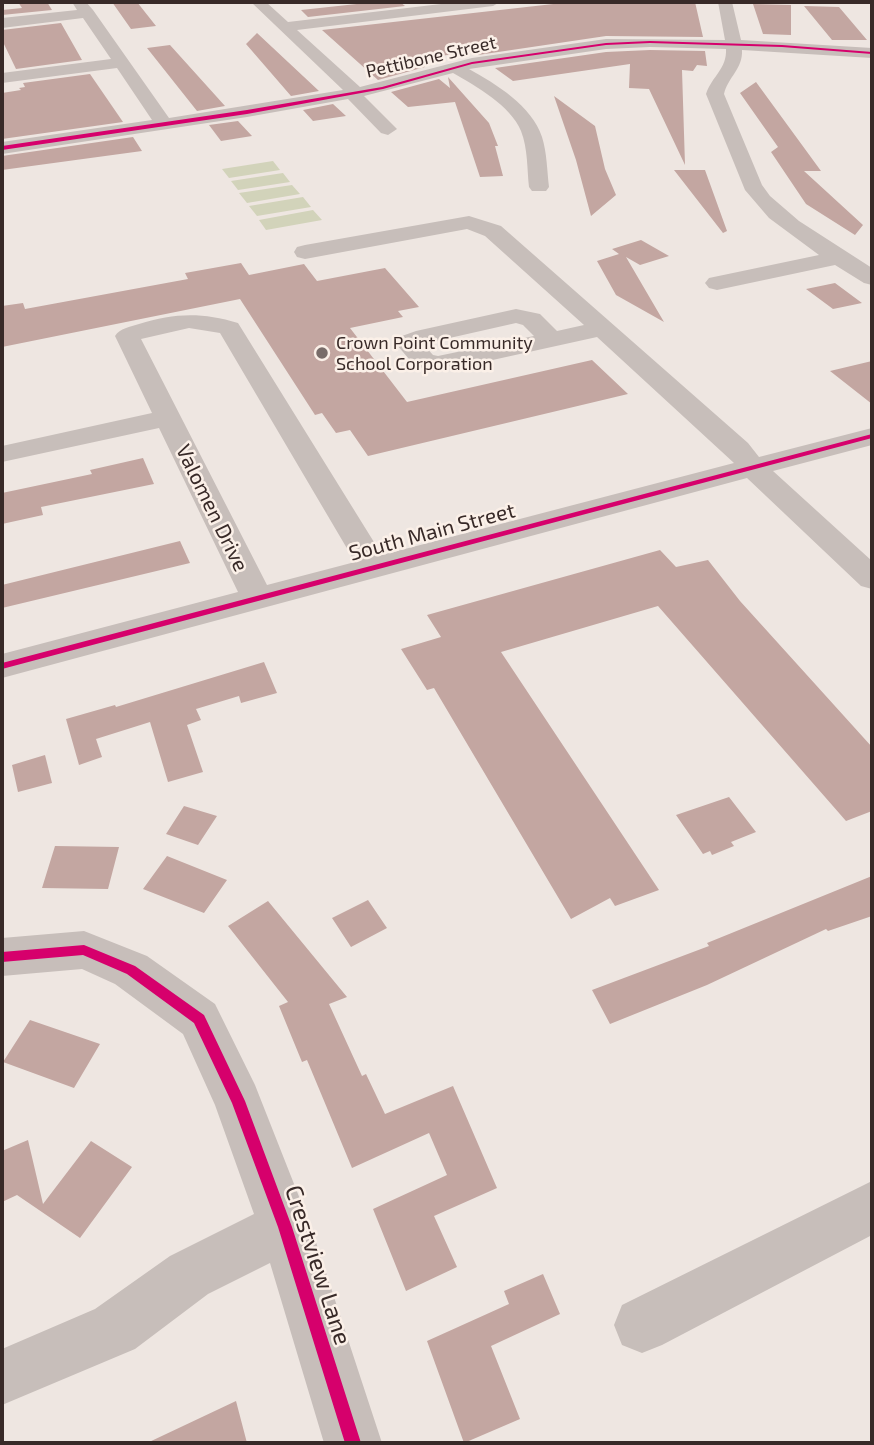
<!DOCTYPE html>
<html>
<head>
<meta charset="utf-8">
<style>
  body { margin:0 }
  #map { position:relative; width:874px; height:1445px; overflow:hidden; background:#eee6e1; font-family:"Exo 2",sans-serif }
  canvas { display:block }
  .frame { position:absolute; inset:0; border:4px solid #382a28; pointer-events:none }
</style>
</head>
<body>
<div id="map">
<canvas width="874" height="1445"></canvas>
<div class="frame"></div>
</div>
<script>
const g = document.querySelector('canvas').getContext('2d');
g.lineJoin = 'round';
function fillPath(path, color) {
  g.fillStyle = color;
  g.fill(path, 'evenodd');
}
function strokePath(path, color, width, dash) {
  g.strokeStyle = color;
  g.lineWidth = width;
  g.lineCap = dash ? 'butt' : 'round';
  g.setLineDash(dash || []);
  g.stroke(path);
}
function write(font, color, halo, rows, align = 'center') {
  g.font = font + ' "Exo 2",sans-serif';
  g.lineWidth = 5;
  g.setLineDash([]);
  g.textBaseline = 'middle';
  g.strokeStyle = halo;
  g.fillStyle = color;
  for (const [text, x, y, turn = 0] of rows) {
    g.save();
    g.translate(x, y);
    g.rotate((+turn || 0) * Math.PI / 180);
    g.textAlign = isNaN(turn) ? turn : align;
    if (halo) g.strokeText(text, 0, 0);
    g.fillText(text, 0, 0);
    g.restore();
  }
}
fillPath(new Path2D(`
  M273 161 280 170 229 178 222 169Z
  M283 173 290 182 238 190 231 181Z
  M292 185 300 194 247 203 239 193Z
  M303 197 311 207 257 216 249 206Z
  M313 210 322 220 266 230 259 220Z`), '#d2d3ba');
fillPath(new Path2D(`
  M18 2H47L52 10 2 15V10L22 8Z
  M112 2H137L156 26 131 29Z
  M375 2H400L405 6 308 17 301 10Z
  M571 2H695L703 37 606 36 478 55 473 51 415 60 425 67 378 80 322 30Z
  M753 4 791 5V35L763 34Z
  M804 6 839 7 867 40H832Z
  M61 23 82 60 16 69 2 40V30Z
  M257 33 319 91 291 96 246 44Z
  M170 45 225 106 197 111 147 48Z
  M650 50 705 51 707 66 697 65 693 71 682 70 685 165 649 89 629 88 630 64 513 81 495 68 606 52Z
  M90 74 123 122 2 139V93L21 90 19 88 25 87 23 83Z
  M448 77 489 123 498 146H495L503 176 480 177 455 102 408 107 391 92 439 79 450 88Z
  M756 82 821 171H804L863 225 855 235 806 204 771 152 778 147 740 93Z
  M554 96 595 126 605 169 616 195 591 216 576 160Z
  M333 104 346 116 313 121 303 110Z
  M238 121 252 136 221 141 209 125Z
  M133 137 142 151 2 170V156Z
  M674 170H705L727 231 723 233Z
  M641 240 669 256 640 265 626 257 664 322 616 295 597 261 619 254 612 249Z
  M241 263 249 275 304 264 317 281 385 268 419 307 398 311 403 317 350 328 407 402 592 360 628 394 368 456 350 430 336 433 322 413 315 415 240 299 2 347V306L23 303 25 309 188 279 185 273Z
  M835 283 862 303 833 309 806 289Z
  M872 361V404L830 371Z
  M143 458 154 484 41 507 43 515 2 524V493L92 474 90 470Z
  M180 541 190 563 2 608V585Z
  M660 550 676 567 708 560 740 601 872 747V811L846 821 658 606 501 652 659 890 615 906 610 898 571 919 434 688 427 690 401 649 441 637 427 615Z
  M264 662 277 693 241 703 239 696 196 709 201 720 187 725 203 772 168 782 150 722 96 739 102 757 79 765 66 719 115 705 116 707Z
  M45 755 52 783 18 792 12 765Z
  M729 797 756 832 731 842 734 846 712 855 710 851 703 854 676 815Z
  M184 806 217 816 198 845 166 834Z
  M55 846 119 847 108 889 42 888Z
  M167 856 227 880 204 913 143 889Z
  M872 876V916L828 931 826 929 707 985 610 1024 592 990 709 946 707 943Z
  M368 900 387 928 351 947 332 918Z
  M268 901 347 997 329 1004 362 1076 366 1074 385 1114 453 1086 497 1188 434 1216 457 1267 406 1291 373 1209 447 1175 429 1133 352 1168 307 1060 302 1062 279 1006 288 1002 228 926Z
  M30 1020 100 1044 74 1088 3 1062Z
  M28 1140 43 1204 91 1141 132 1167 80 1238 17 1195 2 1202V1151Z
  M543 1274 560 1314 491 1346 520 1419 464 1443 427 1341 509 1304 504 1291Z
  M236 1401 247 1443H147Z`), '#c3a6a1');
fillPath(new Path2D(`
  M72 2H86L93 10 169 118 343 90 251 2H266L288 22 458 2H500L493 6 297 30 360 87 472 58 606 39 725 40 718 2H732L741 40 872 48V58L742 50C743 69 728 77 724 94L762 185 770 196 799 221 872 268V285L864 283 835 265 717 290 709 288 705 283 709 278 819 255 769 218 745 190 706 94C712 76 727 69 726 49L650 47 606 49 469 69C496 84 532 106 542 137 547 153 547 170 549 187L546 191H532L529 187C527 169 528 149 521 131 511 106 476 86 453 73L364 96 397 129 388 135 381 133 348 99 247 117 2 154V142L152 120 117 68 2 83V73L111 59 83 18 2 28V18L77 10Z
  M469 216 501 226 748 443 759 457 872 428V445L773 471 872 561V589L861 586 747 478 2 678V654L238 592 159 428 2 462V446L152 413 115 336C120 328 130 327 139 324 174 313 202 312 238 323L382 555 734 463 597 337 438 372 415 366 397 345 402 336 416 331 516 309 540 314 557 331 584 325 485 236 467 229 305 259 297 257 294 252 297 247 305 245ZM516 323 523 325 534 336 438 356 433 355 423 344ZM189 328 220 333 355 562 267 585 141 339Z
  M84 931 147 956 215 1004 255 1085 311 1227 382 1443H324L270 1263 208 1294 135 1349 2 1405V1349L95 1309 170 1256 254 1214 215 1105 183 1034 115 984 82 969 2 976V938Z
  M872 1181V1235L662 1345 642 1353 622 1345 614 1325 622 1305Z`), '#c7beba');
fillPath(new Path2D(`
  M650 41 782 45 872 52V54L782 47 650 43 606 45 472 64 383 89 247 114 2 150V146L247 110 382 87 472 62 606 43Z
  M872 434V438L2 669V663Z
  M84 945 135 966 204 1015 245 1101 292 1227 361 1443H345L278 1227 232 1103 194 1023 127 974 83 955 2 962V952Z`), '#d6006c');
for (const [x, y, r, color] of [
  [322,353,7,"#786c69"]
]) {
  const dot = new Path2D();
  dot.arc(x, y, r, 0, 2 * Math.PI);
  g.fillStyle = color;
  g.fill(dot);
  strokePath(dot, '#fbf0e8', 2.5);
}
write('18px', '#382a28', '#fbf0e8', [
  ["Pettibone Street",431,57,-13]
]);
write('18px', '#382a28', '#fbf0e8', [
  ["Crown Point Community",336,343],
  ["School Corporation",336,364]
], 'left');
write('21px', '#382a28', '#fbf0e8', [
  ["Valomen Drive",212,508,64],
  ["South Main Street",432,532,-15]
]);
write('24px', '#382a28', '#fbf0e8', [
  ["Crestview Lane",318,1265,72]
]);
</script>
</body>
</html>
